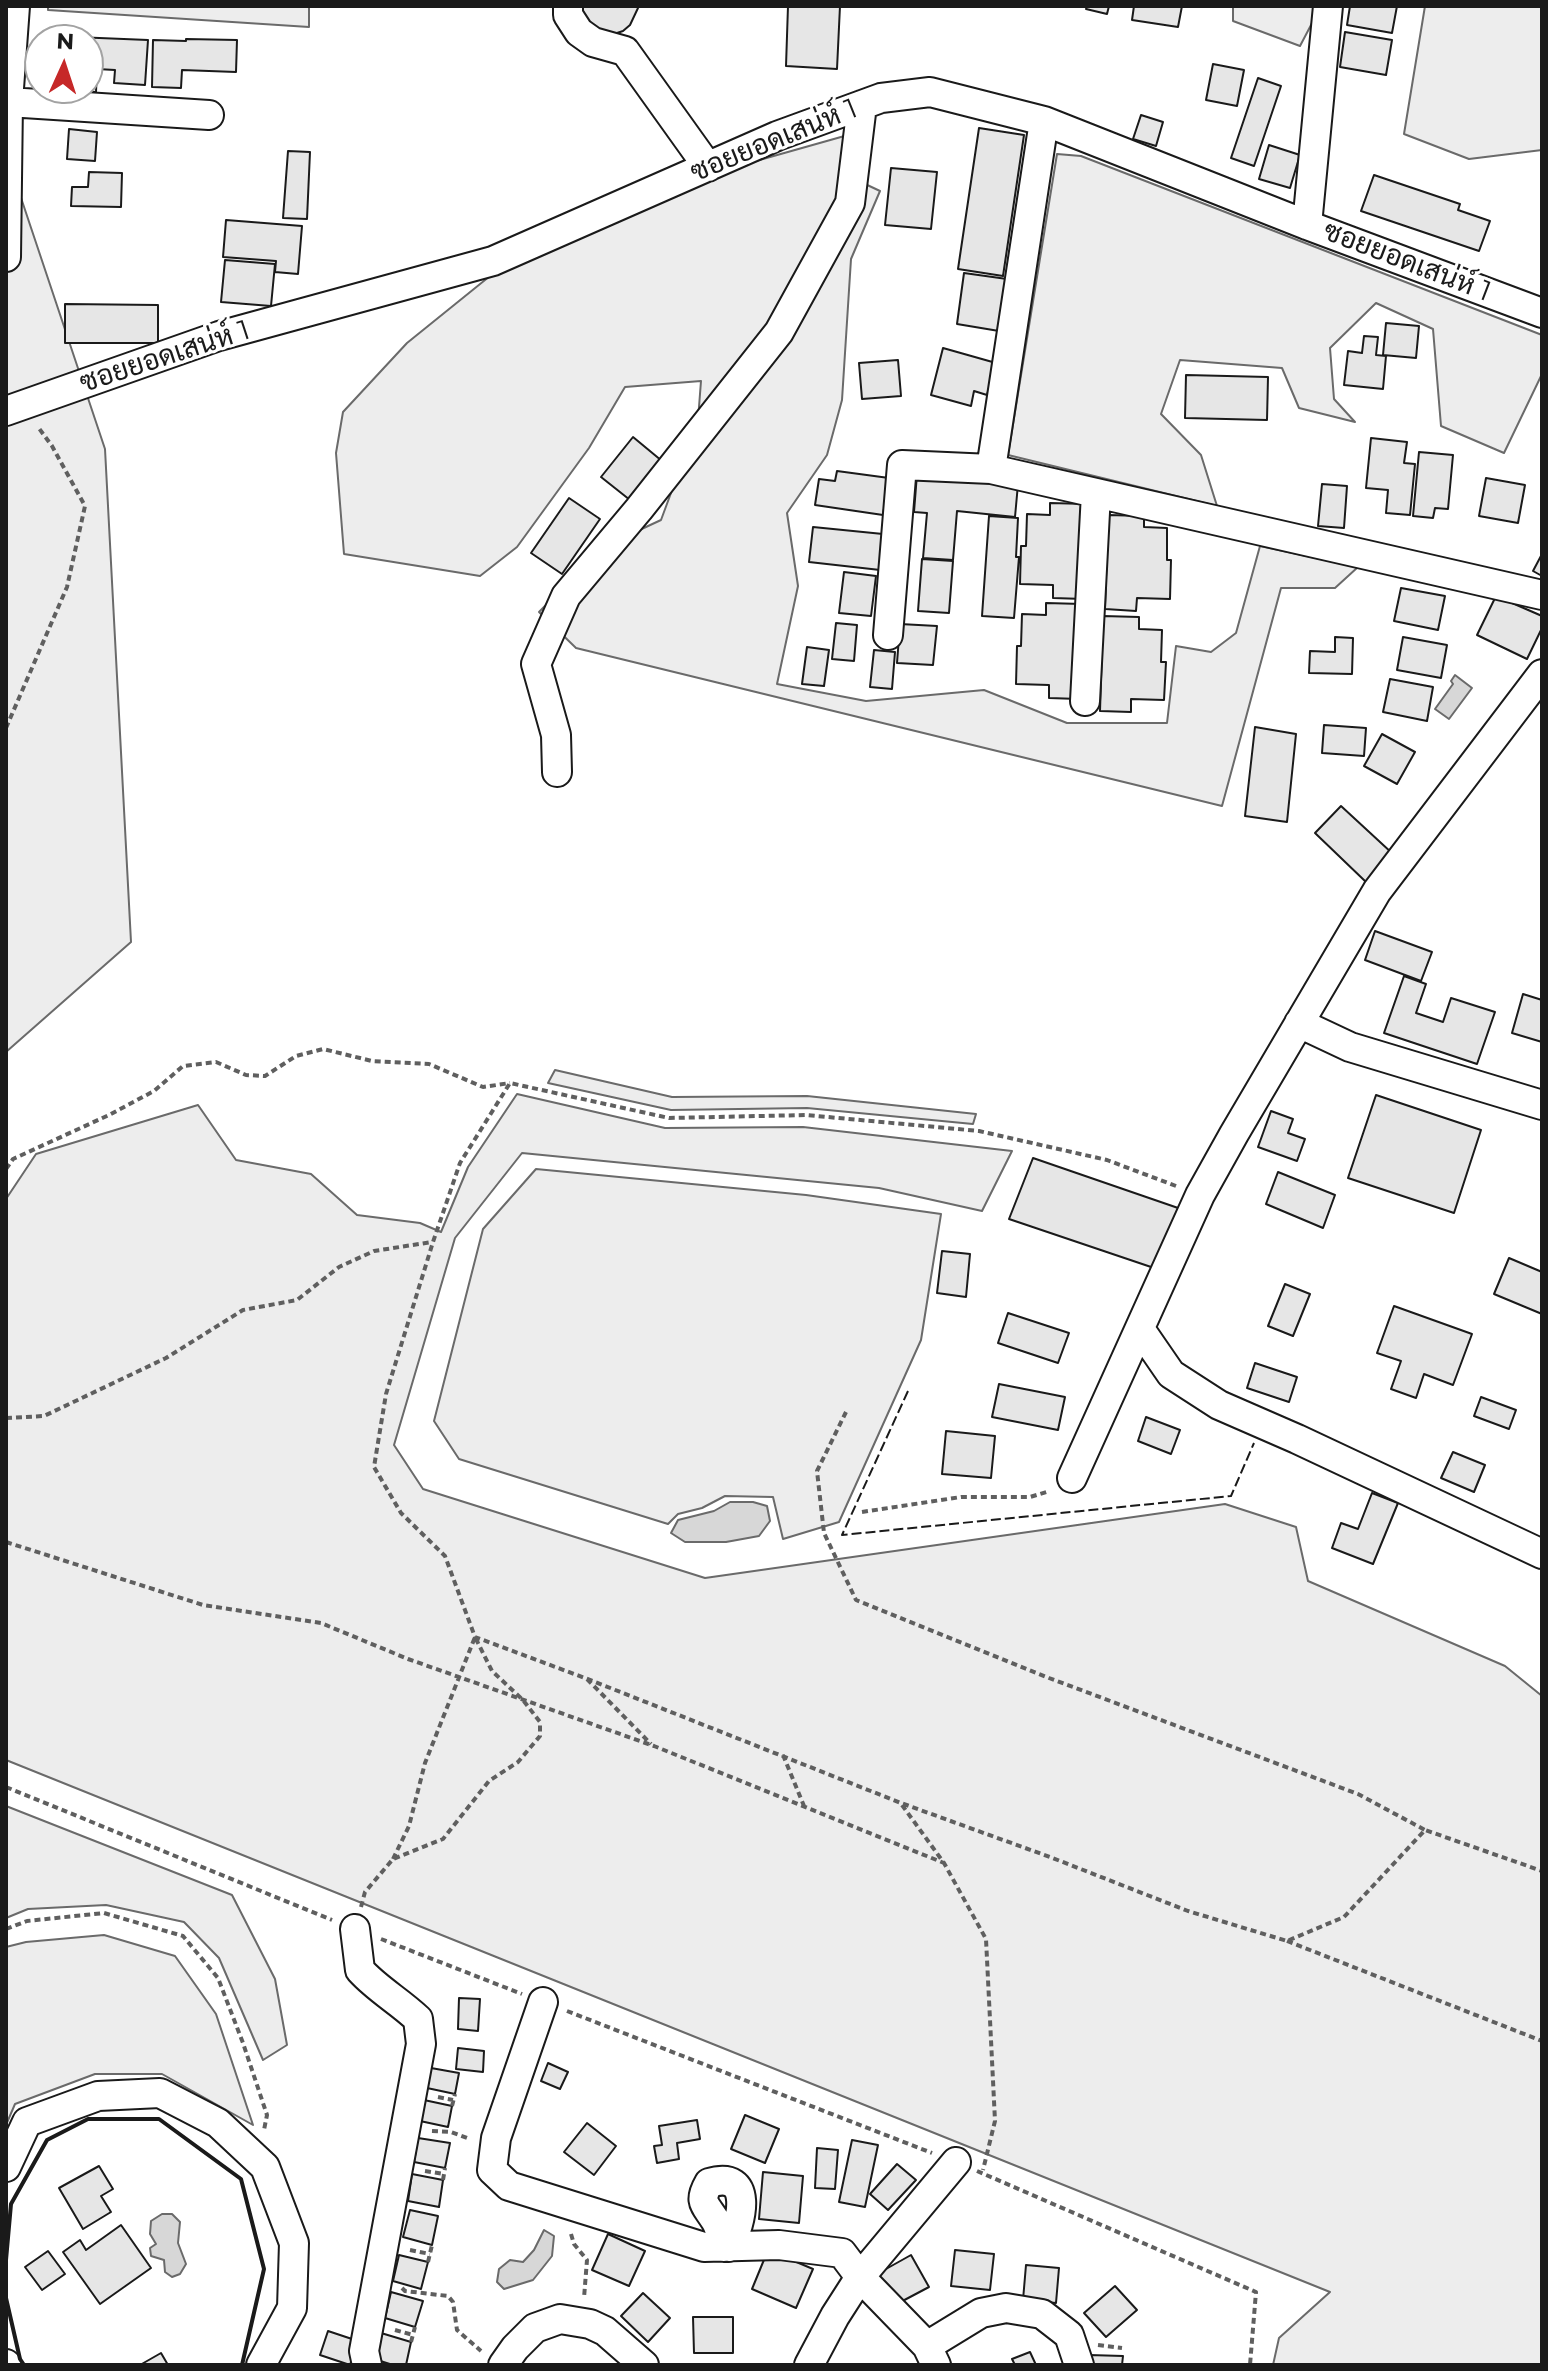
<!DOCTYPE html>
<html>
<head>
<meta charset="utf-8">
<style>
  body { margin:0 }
  #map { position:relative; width:1548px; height:2371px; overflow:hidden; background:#fff; font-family:Montserrat,sans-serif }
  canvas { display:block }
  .frame { position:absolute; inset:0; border:8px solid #1a1a1a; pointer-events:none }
  .north { position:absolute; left:24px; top:24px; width:80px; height:80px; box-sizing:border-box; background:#fff; border:2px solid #a3a3a3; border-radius:50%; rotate:3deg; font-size:22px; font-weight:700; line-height:32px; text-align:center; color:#1a1a1a }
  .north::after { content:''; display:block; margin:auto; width:28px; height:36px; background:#c62828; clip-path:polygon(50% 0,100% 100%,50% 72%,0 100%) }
</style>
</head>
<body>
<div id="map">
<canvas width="1548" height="2371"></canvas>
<div class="frame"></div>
<div class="north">N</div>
</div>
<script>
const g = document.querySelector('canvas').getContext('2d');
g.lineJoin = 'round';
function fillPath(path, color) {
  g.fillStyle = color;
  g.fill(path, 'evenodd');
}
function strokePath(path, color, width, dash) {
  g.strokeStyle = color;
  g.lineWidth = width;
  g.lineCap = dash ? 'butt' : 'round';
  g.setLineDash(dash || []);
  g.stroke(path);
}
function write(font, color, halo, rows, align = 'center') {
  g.font = font + ' Montserrat,Sarabun,sans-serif';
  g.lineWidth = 6;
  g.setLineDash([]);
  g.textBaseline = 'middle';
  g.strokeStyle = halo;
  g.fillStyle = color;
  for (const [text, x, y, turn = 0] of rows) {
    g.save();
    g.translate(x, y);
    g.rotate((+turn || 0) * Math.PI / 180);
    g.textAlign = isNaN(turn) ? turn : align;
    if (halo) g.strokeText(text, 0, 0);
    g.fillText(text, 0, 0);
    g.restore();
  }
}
const green = new Path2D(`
  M48 6H309V27L48 10Z
  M1233 6H1321L1300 46 1233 21Z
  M1425 6H1542V150L1469 159 1404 134Z
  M848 135 863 183 880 191 851 259 842 400 827 455 787 513 798 586 777 684 866 701 984 690 1067 723H1167L1176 646 1211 652 1236 633 1260 546 1358 567 1335 588H1281L1222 806 576 648 539 612 603 547 661 520 698 420 701 381 625 387 589 448 517 547 480 576 344 554 336 453 343 412 407 343 490 276 717 172Z
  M6 153 105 449 131 942 6 1052Z
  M1057 154 1081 156 1542 335V374L1504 453 1441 426 1433 329 1376 303 1330 348 1334 399 1355 422 1299 408 1282 368 1180 360 1161 414 1201 455 1217 506 1008 455Z
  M555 1070 672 1097 807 1096 976 1114 973 1124 807 1108 671 1110 548 1083Z
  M517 1094 665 1128 803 1127 1012 1151 982 1211 879 1188 522 1153 455 1238 394 1445 423 1489 705 1578 1225 1504 1296 1527 1308 1581 1505 1666 1542 1696V2365H1273L1279 2338 1330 2292 6 1760V1199L36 1154 198 1105 236 1160 311 1174 357 1215 420 1223 441 1232 468 1167Z
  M536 1169 806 1195 941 1214 921 1340 839 1522 783 1539 773 1497 725 1496 702 1508 678 1514 668 1524 459 1459 434 1421 483 1229Z
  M6 1806 232 1895 275 1979 287 2045 263 2060 219 1958 184 1922 106 1905 28 1909 6 1918Z
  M104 1935 175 1956 216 2014 253 2125 162 2074H95L15 2104 6 2125V1947L26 1942Z`);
fillPath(green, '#ededed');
strokePath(green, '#6a6a6a', 2);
const water = new Path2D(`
  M1455 675 1472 688 1449 719 1435 709 1453 684 1451 681Z
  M730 1502H753L767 1506 770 1521 759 1536 726 1542H685L671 1533 678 1520 714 1511Z
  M162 2214H172L180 2222 178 2243 186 2264 180 2274 172 2277 165 2272 164 2260 151 2256 150 2248 156 2244 150 2234 151 2221Z
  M544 2230 554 2236 552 2256 533 2280 504 2289 497 2282 499 2269 510 2260 523 2262 534 2250Z`);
fillPath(water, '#d7d7d7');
strokePath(water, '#6a6a6a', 2);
const building = new Path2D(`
  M580 6H637L638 8 630 25 623 31 614 34 587 26Z
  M788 6H840L837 69 786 66Z
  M1087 6H1109L1107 14 1086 9Z
  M1134 6H1182L1178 27 1132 20Z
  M1350 6H1397L1392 33 1347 25Z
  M1345 32 1392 40 1386 75 1340 67Z
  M75 37 148 40 145 85 114 83 115 70 97 69 96 92H73V88H88V40H75Z
  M186 39 237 40 236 72 182 70 181 88 152 87 153 40 186 41Z
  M1213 64 1244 70 1237 106 1206 100Z
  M1258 78 1281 86 1254 166 1231 158Z
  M1141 115 1163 122 1156 146 1133 139Z
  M979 128 1024 135 1003 276 958 269Z
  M69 129 97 132 95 161 67 159Z
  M1269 145 1300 155 1290 188 1259 179Z
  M288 151 310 152 307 219 283 218Z
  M891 168 937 172 931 229 885 225Z
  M89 172 122 173 121 207 71 206 72 187H88Z
  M1374 175 1460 204 1458 210 1490 221 1479 251 1361 211Z
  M226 220 302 226 298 274 275 272 276 261 223 257Z
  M225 260 275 264 271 306 221 302Z
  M964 273 1007 279 999 331 957 324Z
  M65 304 158 305V343H65Z
  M1386 323 1419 326 1416 358 1383 355Z
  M1364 336 1378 337 1376 355 1386 356 1383 389 1344 385 1348 351 1362 353Z
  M943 348 996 363 987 395 974 391 971 406 931 395Z
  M898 360 901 396 862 399 859 363Z
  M1186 375 1268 377 1267 420 1185 418Z
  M633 437 662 461 630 500 601 477Z
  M1371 438 1407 442 1404 463 1415 464 1410 515 1386 513 1388 490 1366 488Z
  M1419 452 1453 455 1448 509 1435 508 1433 518 1413 516Z
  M837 471 889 478 883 515 815 505 819 479 835 481Z
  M917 474 1018 484 1015 517 957 511 953 560 923 558 927 513 914 512Z
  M1486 478 1525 485 1518 523 1479 516Z
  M1322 484 1347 486 1344 528 1318 526Z
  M569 498 600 519 562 574 531 553Z
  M1050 503 1087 504 1084 599 1053 598V585L1020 584 1021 546H1026L1027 514 1050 515Z
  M1108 515 1144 516V527L1167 528V560H1171L1170 599 1137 598 1136 611 1105 609Z
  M989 516 1018 518 1016 557H1019L1014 618 982 616Z
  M813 527 893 535 889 571 809 562Z
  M1542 554V576L1533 571Z
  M922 559 953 561 949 613 918 611Z
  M844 572 876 576 871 616 839 613Z
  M1401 588 1445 596 1438 630 1394 621Z
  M1496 596 1542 616V628L1527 659 1477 635Z
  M1046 603 1082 604 1079 699 1049 698V685L1016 684 1017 646H1021L1022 614 1046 615Z
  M1103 616 1139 617V629L1162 630 1161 662H1166L1164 700 1131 699V712L1100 711Z
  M836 623 857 625 854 661 832 659Z
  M900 624 937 626 933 665 897 663Z
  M1335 637 1353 638 1352 674 1309 673 1310 651 1335 652Z
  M1403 637 1447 645 1441 678 1397 670Z
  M807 647 829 650 824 686 802 684Z
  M874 650 895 652 892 689 870 687Z
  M1390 679 1433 687 1427 721 1383 712Z
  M1324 725 1366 728 1364 756 1322 753Z
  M1255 727 1296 734 1287 822 1245 816Z
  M1382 734 1415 752 1397 784 1364 766Z
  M1341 806 1393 854 1366 882 1315 833Z
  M1375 931 1432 952 1421 981 1365 960Z
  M1404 976 1426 984 1416 1013 1443 1022 1451 998 1495 1012 1477 1064 1384 1033Z
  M1523 994 1542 1000V1042L1512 1033Z
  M1376 1095 1481 1130 1454 1213 1348 1178Z
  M1271 1111 1293 1119 1288 1133 1305 1139 1297 1161 1258 1147Z
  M1033 1158 1181 1209 1157 1269 1009 1219Z
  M1278 1172 1335 1195 1323 1228 1266 1204Z
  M942 1251 970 1254 966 1297 937 1293Z
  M1509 1258 1542 1272V1314L1494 1294Z
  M1285 1284 1310 1294 1293 1336 1268 1326Z
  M1394 1306 1472 1334 1453 1385 1424 1374 1416 1398 1391 1389 1401 1361 1377 1353Z
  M1008 1313 1069 1333 1058 1363 998 1343Z
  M1255 1363 1297 1377 1289 1402 1247 1388Z
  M999 1384 1065 1397 1058 1430 992 1417Z
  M1481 1397 1516 1410 1509 1429 1474 1416Z
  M1146 1417 1180 1430 1171 1454 1138 1441Z
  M946 1431 995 1436 991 1478 942 1474Z
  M1453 1452 1485 1465 1474 1492 1441 1478Z
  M1372 1493 1398 1503 1373 1564 1332 1548 1341 1523 1358 1529Z
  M459 1998 480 1999 478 2031 458 2029Z
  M458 2048 484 2051 483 2072 456 2069Z
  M548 2063 568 2072 560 2089 541 2081Z
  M431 2068 459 2073 455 2094 427 2088Z
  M424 2100 452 2106 448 2127 420 2121Z
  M745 2115 779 2129 765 2163 731 2149Z
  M697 2120 700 2139 677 2143 679 2159 657 2163 654 2146 662 2145 659 2126Z
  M587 2123 616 2146 594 2175 564 2152Z
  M418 2138 450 2143 445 2168 414 2162Z
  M852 2140 878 2145 865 2207 839 2202Z
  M817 2148 838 2150 835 2189 815 2188Z
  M897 2164 916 2180 888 2210 870 2194Z
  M99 2166 113 2189 101 2196 111 2212 83 2229 59 2188Z
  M763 2172 803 2176 799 2223 759 2219Z
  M412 2174 443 2180 439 2207 408 2201Z
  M410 2210 438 2216 432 2245 403 2237Z
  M121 2225 151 2268 100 2304 63 2252 80 2240 86 2250Z
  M608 2234 645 2251 629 2286 592 2270Z
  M768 2250 813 2269 796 2308 752 2289Z
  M955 2250 994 2254 990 2290 951 2286Z
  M48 2251 65 2274 42 2290 25 2267Z
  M399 2255 428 2262 421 2289 393 2281Z
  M911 2255 929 2287 895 2305 877 2274Z
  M1026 2265 1059 2268 1056 2303 1023 2300Z
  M1115 2286 1137 2310 1106 2337 1084 2313Z
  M391 2292 423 2301 415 2327 385 2318Z
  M643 2293 670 2318 648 2342 621 2316Z
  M693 2317H733V2353H694Z
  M328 2331 358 2341 350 2365 320 2355Z
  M381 2333 411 2342 406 2365H393L374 2359Z
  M1030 2352 1036 2365H1015L1012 2359Z
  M161 2353 168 2365H140Z
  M1089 2355 1123 2356 1122 2365H1089Z`);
fillPath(building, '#e6e6e6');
strokePath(building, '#1a1a1a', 2);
const minor = new Path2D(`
  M568 6V15L579 32 593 42 625 51 708 167
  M8 102 209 115
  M1044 121 991 469 1542 595
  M1307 225 1328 6
  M6 257 8 102 15 6
  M6 411 219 336 493 261 777 136 881 98 930 92 1044 121 1307 225 1542 313
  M888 635 902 465 991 469
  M1085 701 1096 493
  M557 772 556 735 536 664 566 596 639 509 779 332 850 203 862 105
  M1299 1023 1350 1047 1542 1105
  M1140 1329 1171 1374 1219 1405 1297 1439 1542 1554
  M1072 1478 1200 1195 1234 1134 1377 891 1542 674
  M355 1929 360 1970C377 1989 399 2001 418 2019L421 2044 364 2351 367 2365
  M543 2002 496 2138 492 2170 509 2186 704 2247 779 2245 842 2253 860 2277 927 2346 936 2365
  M6 2167 27 2122 98 2096 160 2093 218 2123 265 2167 294 2243 292 2308 261 2365
  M724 2247C721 2238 720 2227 715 2220 705 2204 698 2202 709 2183 755 2169 742 2223 729 2247
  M927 2346 981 2313 1006 2308 1042 2314 1069 2335 1079 2365
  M6 2364 7 2365
  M503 2365 515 2348 535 2328 560 2319 590 2324 605 2331 644 2365
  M809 2365 835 2316 860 2277 956 2162`);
strokePath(minor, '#1a1a1a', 32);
strokePath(new Path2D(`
  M6 728 67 587 85 506 52 446 38 427
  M6 1169 13 1159 109 1115 154 1091 183 1066 216 1062 246 1075 265 1076 296 1056 323 1049 372 1061 429 1064 483 1087 510 1083
  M1176 1186 1107 1160 979 1131 806 1115 669 1118 510 1083 460 1163 433 1242 386 1394 374 1467 401 1513 445 1556 475 1637 585 1678 901 1803 1050 1857 1188 1911 1287 1941 1344 1917 1425 1830 1542 1871
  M846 1412 817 1471 824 1533 856 1600 1049 1678 1358 1794 1425 1830
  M6 1418 44 1416 166 1358 243 1310 297 1300 339 1267 374 1251 432 1242
  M862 1512 961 1497H1030L1050 1491
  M6 1542 203 1605 321 1623 408 1659 654 1746 944 1863
  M587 1679 651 1744
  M783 1755 804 1806
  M6 1787 332 1920
  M902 1805 944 1863 986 1939 995 2121 983 2170
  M393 1859 409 1826 425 1763 475 1637
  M361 1907 365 1892 393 1859 443 1839 489 1781 518 1762 540 1736V1722L523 1700 492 1671 476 1639
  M6 1929 27 1921 104 1913 183 1936 218 1978 243 2043 267 2115 264 2130
  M381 1939 522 1994
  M1287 1941 1542 2041
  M567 2011 932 2153
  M438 2097 453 2100
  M452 2106 455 2094
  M432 2131 451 2132 470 2139
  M425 2171 444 2174
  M977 2171 1256 2292 1250 2365
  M443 2180 445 2168
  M571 2234 574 2244 587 2260 584 2298
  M410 2250 430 2254
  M428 2262 432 2245
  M402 2288 405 2291 448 2296 453 2302 457 2330 481 2351
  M395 2330 413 2335
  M411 2342 415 2327
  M1098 2345 1122 2348`), '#5f5f5f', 4, [6, 4]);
strokePath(minor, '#fff', 28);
strokePath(new Path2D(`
  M908 1391 842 1535 1231 1496 1254 1443`), '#1a1a1a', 2, [10, 4]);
strokePath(new Path2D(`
  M6 2260 11 2204 47 2140 88 2119H159L241 2179 264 2269 242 2365
  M6 2298 20 2359 24 2365`), '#1a1a1a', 4);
write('28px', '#1a1a1a', '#fff', [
  ["ซอยยอดเสน่ห์ 1",774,141,-22],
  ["ซอยยอดเสน่ห์ 1",1407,262,21],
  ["ซอยยอดเสน่ห์ 1",165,357,-18]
]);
</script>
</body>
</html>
